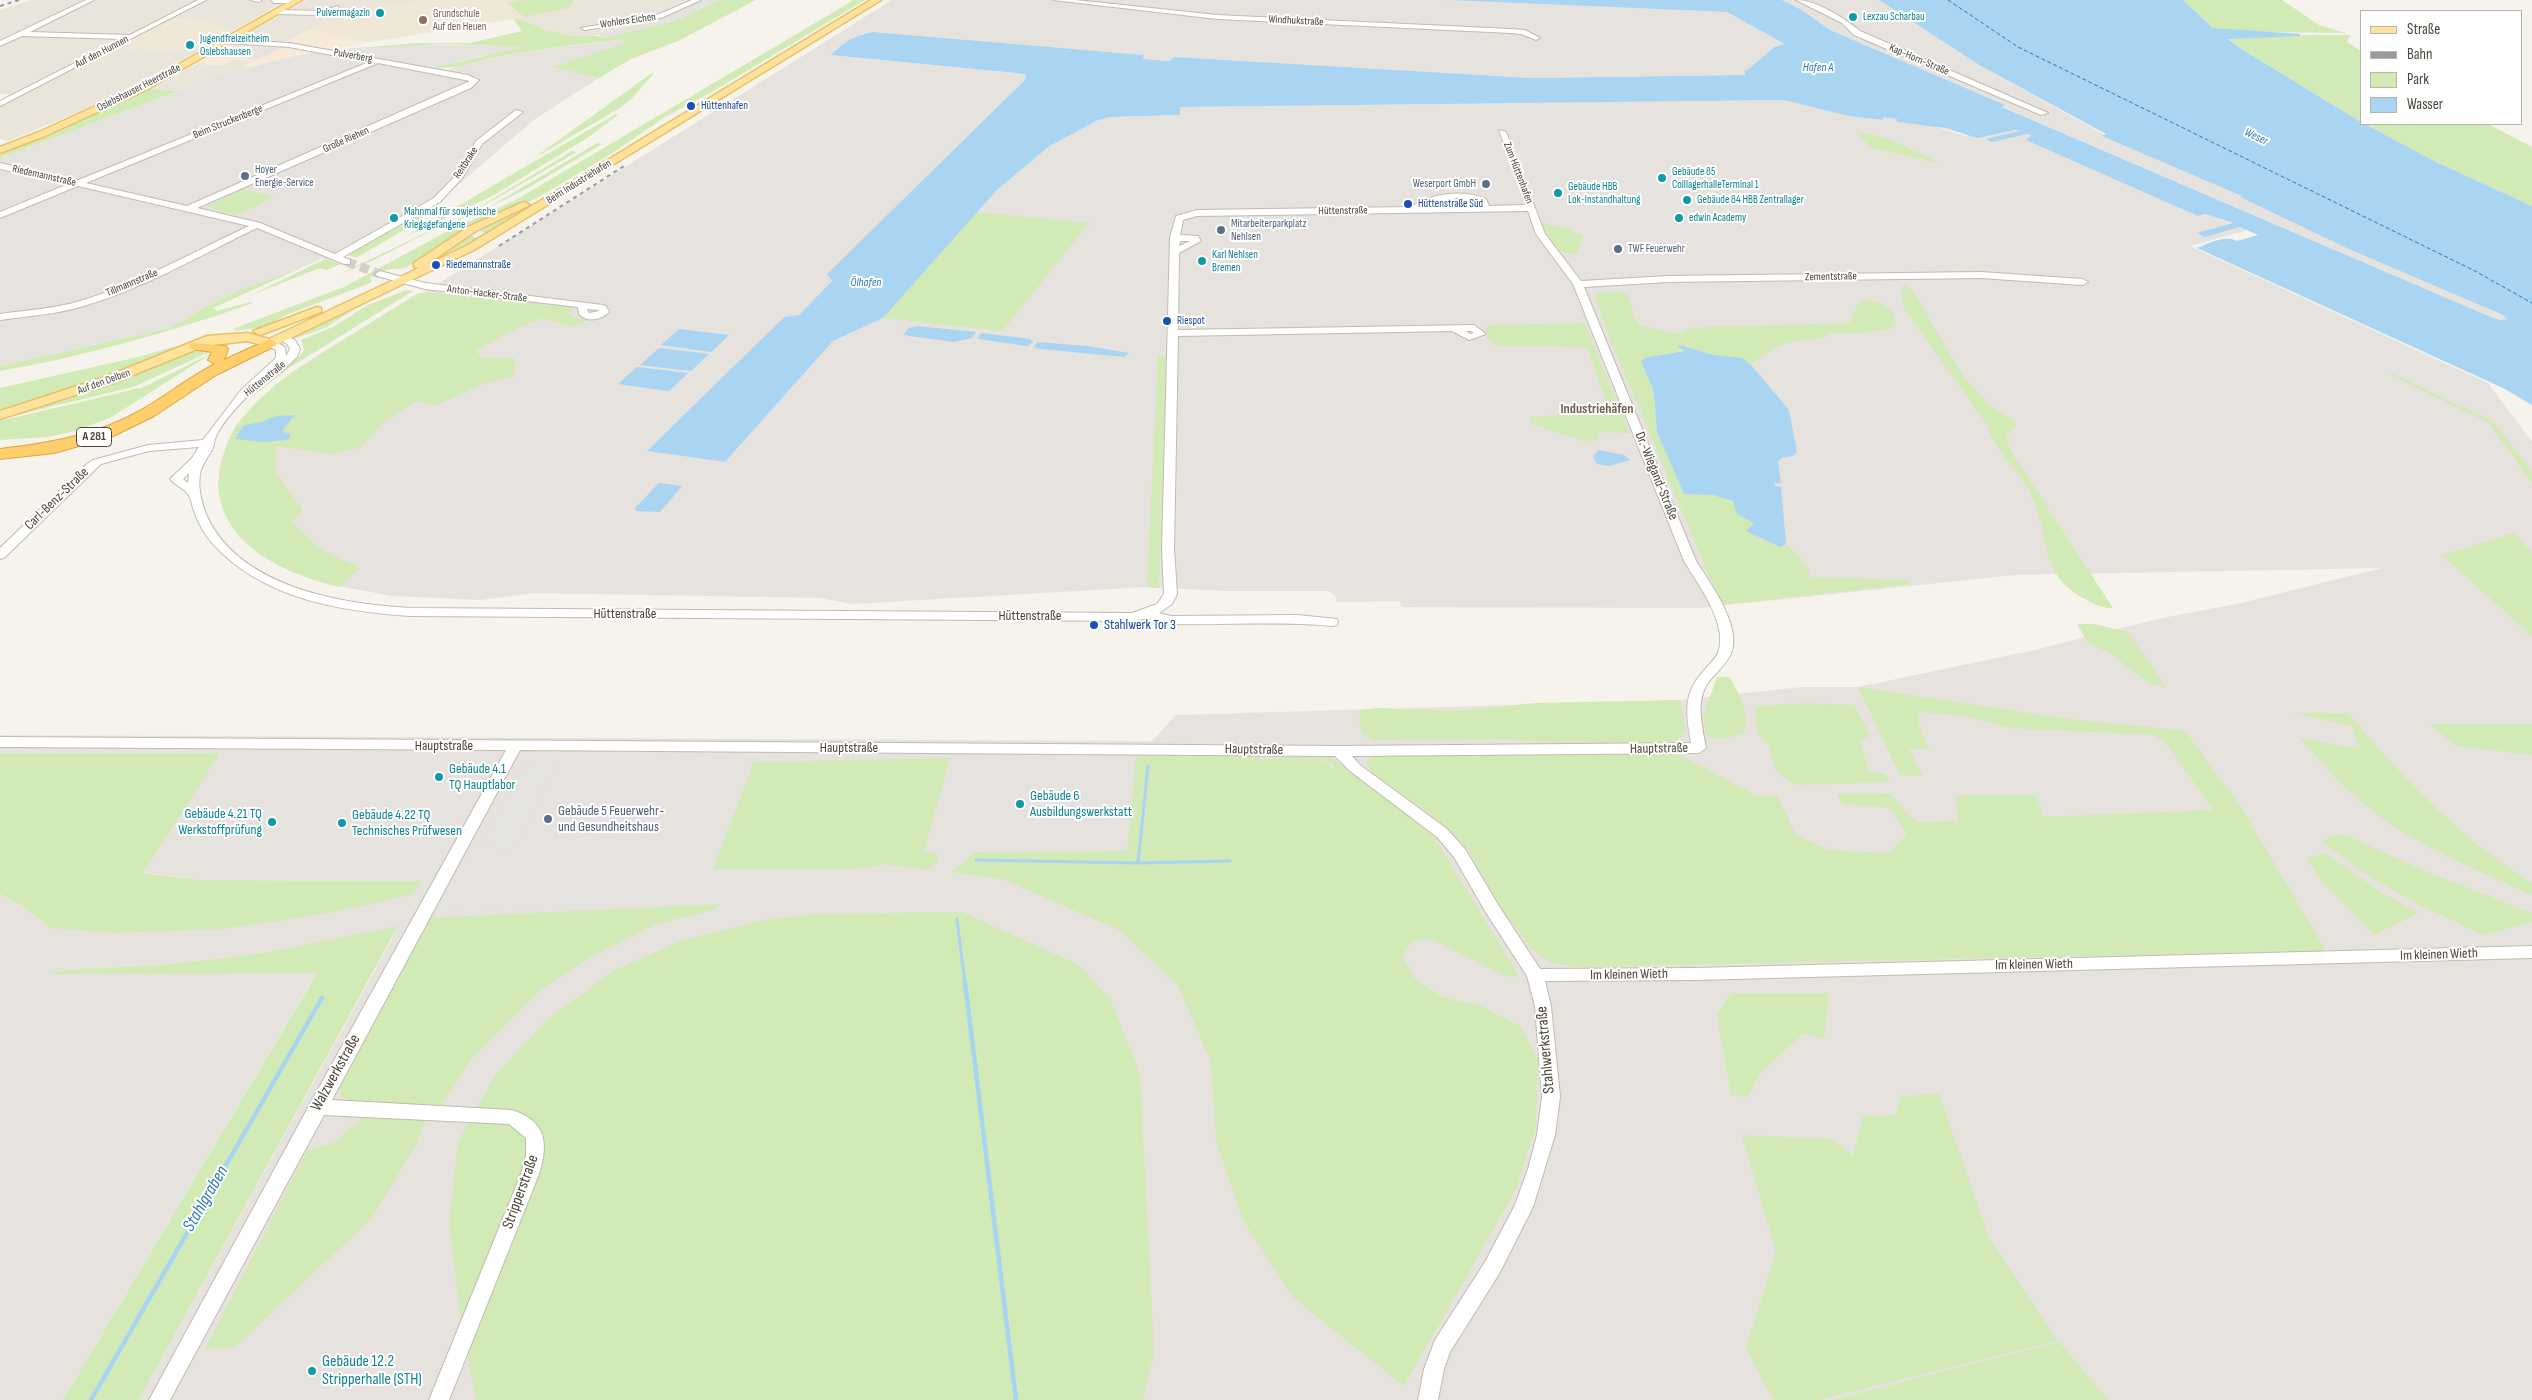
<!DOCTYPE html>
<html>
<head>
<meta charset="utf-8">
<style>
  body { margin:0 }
  #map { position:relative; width:2532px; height:1400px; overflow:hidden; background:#f6f3ec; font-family:"Sofia Sans Condensed",sans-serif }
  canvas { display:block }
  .legend { position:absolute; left:2360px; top:10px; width:162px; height:115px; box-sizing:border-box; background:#fff; border:1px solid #b7b4b0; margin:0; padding:6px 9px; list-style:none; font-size:15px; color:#4b4439 }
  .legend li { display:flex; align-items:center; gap:10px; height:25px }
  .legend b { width:25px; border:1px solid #b7b4b0 }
</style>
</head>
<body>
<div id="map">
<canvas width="2532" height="1400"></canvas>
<ul class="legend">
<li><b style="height:6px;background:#ffe39c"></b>Straße</li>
<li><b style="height:6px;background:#9a9a9a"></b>Bahn</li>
<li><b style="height:14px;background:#d2eab5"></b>Park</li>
<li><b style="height:14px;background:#a9d4f2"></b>Wasser</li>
</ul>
</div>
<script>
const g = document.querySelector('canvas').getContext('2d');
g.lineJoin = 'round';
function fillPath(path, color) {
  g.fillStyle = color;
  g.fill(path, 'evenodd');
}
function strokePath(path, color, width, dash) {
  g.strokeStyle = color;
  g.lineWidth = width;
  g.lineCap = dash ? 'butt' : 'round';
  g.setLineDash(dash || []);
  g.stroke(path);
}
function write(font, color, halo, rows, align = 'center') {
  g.font = font + ' "Sofia Sans Condensed",sans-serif';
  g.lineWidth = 4;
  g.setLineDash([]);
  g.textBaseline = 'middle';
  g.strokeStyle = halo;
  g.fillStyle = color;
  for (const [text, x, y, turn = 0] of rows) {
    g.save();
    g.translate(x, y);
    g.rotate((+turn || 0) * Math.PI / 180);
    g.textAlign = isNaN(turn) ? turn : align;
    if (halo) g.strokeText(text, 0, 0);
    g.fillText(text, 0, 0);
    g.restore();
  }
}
fillPath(new Path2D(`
  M32 0H287L232 31 200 20 171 19 116 48 198 51 98 104 8 141 0 139V101L12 95 0 94V10Z
  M307 0H720L674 21 604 38 599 35 577 37 546 31 518 18 370 42 309 30 280 44 234 41Z
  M234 59 254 61 246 64 248 67 179 91 151 89 197 64 223 65Z`), '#eae5da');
fillPath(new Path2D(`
  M309 30 370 42 248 67 246 64 252 60 234 59 223 65 197 64 234 41 280 44Z`), '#f7ead8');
fillPath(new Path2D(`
  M892 0H1447L1728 12 1785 44 1774 47 1749 69 1744 71 1747 75 1531 78 1174 57 1170 61 1143 59V55L873 32 863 33 836 49 831 55 1016 73 1026 76 1025 80 828 274 832 281 799 315 784 317 647 451 725 462 833 341 883 318 997 190 1048 147 1096 121 1109 117 1180 115V107L1784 100 1848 116 1883 120 1884 117 1897 119V122L1934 126 1965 136 2013 128 2198 216 2205 214 2248 230 2190 246 2488 383 2532 442V1400H139L391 941 397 927 268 952 215 959 159 965 50 971 55 974 317 972 63 1400H0V894L21 905 51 928 420 881 200 880 142 872 219 753H0V735L1152 741 1176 715 1680 700 1802 687H1858L2030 651 2157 619 2242 603 2382 568 2016 575 1698 608 1402 607 1399 601 1336 602V596L1328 591H1222L1147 587 851 604 821 598 535 593 481 600 393 596 332 585 290 571 262 556 239 537 224 512 218 488 220 464 236 426 276 384 320 354 417 294H422Z
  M1782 0H1879L1981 66 2105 135 2243 196 2508 318 2500 320 2493 318 2001 106 2004 105 1830 30 1802 10Z
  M624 39 627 43 554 67 599 78 535 119 432 207 347 254 331 261 322 258 299 269 250 286 212 303 170 328 0 366V158L231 72 291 57 317 52 408 45 527 46 526 49 476 57 435 67 447 70 467 63 532 51ZM274 197 236 215 206 207Z`), '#e6e2dd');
fillPath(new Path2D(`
  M424 0H504L524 17 370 42 309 30 326 21 333 23 376 5 395 2 400 5Z
  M171 19 200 20 232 31 198 51 115 48Z`), '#efe8d6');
fillPath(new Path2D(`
  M521 0H574L568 8 524 17 508 3Z
  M720 0H756L678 41 631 59 599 78 553 67 626 43 624 39C582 44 539 49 497 57 476 61 452 71 434 67L526 47 444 44 334 50 418 43H470L522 31 513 19 518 18C537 27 555 34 576 36 586 37 595 34 604 38L674 21Z
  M854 0H865L712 92 665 117 611 154 537 198 484 221 405 268 386 270 370 277 372 282 368 284 291 313 263 327 235 331V328L344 287 446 232 514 201Z
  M2183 0H2282L2319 25 2346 33 2250 32 2213 28Z
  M2302 35H2350L2347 42 2361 51V122L2243 50 2228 38 2300 36 2301 39Z
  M652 73H654L632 98 620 108 531 160Z
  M151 89 179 91 0 158V155Z
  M717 95 497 229 487 233 480 232 489 225 535 204 666 123Z
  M616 114 618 115 587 138 492 196 403 238Z
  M2365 124H2488L2532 147V206L2436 162Z
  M1856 131 1886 138 1944 164 1871 148Z
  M597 143 602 144 528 188 486 209Z
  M572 151 577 152 441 230Z
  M242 189 275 197 236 215 206 207Z
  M431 207 433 210C409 228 382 243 356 258L347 255Z
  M977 212 1089 223 1002 331 883 318Z
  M460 216 374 260 338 275Z
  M1541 223 1568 228 1576 234 1583 235 1577 253C1555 257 1549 239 1541 223Z
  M471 233 473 237 482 238 424 266Z
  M325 259 341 264 326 270 320 268 249 296Z
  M299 269 213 308 217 311 250 302 253 303C171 332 86 356 0 371V366L170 328 212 303 250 286Z
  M1905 285 1913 291 1963 376 1990 406 2011 418 2016 425 2006 436 2008 447 2113 608C2101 608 2095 605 2085 599 2040 575 2050 542 2034 501 2025 478 2003 459 1992 437 1986 426 1988 423 1979 414L1904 308 1901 287Z
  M406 290 413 291 289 368 249 399 300 356 304 350 301 340 333 327 368 305Z
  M1617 291 1628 295 1633 314 1640 326 1676 334 1691 328 1708 327 1850 323 1855 309 1862 300 1879 302 1893 312 1896 327 1863 333H1829L1824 338C1789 341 1778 342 1751 365L1742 358 1714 355 1679 345 1678 347 1686 350 1648 357 1641 361 1654 392 1657 432 1684 494C1725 495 1726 494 1755 523L1746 531 1780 547 1786 544 1807 566 1810 577 1908 580 1911 584 1721 605 1607 331 1594 294Z
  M426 292 572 307 568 313 573 317 589 320 570 327 543 318 517 328 475 351 483 358H515L514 376 483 384 435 406 416 401 386 420 360 448 331 454 277 446 275 472 303 510 291 522 320 549 360 568 339 587C285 574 213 542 219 476 221 459 227 440 236 426 251 405 274 386 294 371L417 294Z
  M388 293 358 307 327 327 297 338 295 337Z
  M1585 323 1629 433 1599 432 1598 440 1584 441 1546 429 1541 425 1531 424 1530 417 1610 412 1587 348 1552 346H1497L1490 341 1486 330 1490 325Z
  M211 336C142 365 72 389 0 411V388L138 357Z
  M208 349 214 350 133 387 4 418 86 392 189 353Z
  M214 352 110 418 71 432 47 437 0 440V421L144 387Z
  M1158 355 1166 356 1159 588 1147 587Z
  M2386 373 2393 374 2494 422 2532 472V483L2489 423Z
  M2514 533 2532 553V636L2442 555Z
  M2077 624H2094L2128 632 2166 688 2148 683 2110 653 2088 643Z
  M1717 677H1730C1741 702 1748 703 1745 732 1730 738 1721 741 1707 736L1703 716Z
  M1858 687 2062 718 2185 731 2242 809 2326 951 1575 967 1550 962 1532 950 1489 891 1472 856 1458 838 1438 820 1372 773 1366 763 1372 756 1673 751 1757 796 1777 795 1796 835 1829 850 1888 853 1907 835 1891 808 1843 804 1836 794 1889 793 1916 822 1958 821 1955 795H2036L2044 817 2213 810 2166 742 2153 735 2008 728 1965 716 1919 712 1918 723 1929 749H1909L1923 776 1900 775Z
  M1680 700 1686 730 1678 740 1654 743 1535 742 1517 739 1374 740 1362 734 1359 722 1361 710 1376 708 1453 711 1535 703Z
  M1807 703 1854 705 1871 736 1860 740 1869 772 1885 774 1890 782 1798 785C1777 776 1772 767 1769 745L1757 733 1755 706Z
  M2295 713H2348C2385 758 2426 801 2470 839 2489 855 2512 869 2532 883V895C2490 876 2447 858 2408 835 2366 811 2331 774 2300 738L2360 749 2352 726Z
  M2429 724H2532V755L2456 746Z
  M0 753H220L143 873 200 880 421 881 414 894 329 913 222 929 116 933 51 928 21 905 0 894Z
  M1302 755H1321L1332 758 1425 826 1439 845 1519 976 1507 977 1431 939 1411 942 1402 957 1415 979 1442 997 1481 1006 1521 1027 1538 1061 1536 1128 1515 1191 1404 1386 1294 1298 1243 1220 1216 1141 1211 1062 1178 986 1121 931 1003 879 952 872 976 852 1127 851 1136 756H1260V761C1279 757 1305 753 1324 762 1329 764 1332 769 1337 772L1332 763Z
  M950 758 924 852 937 853V861L929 870 885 864 859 869H713L754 762Z
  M2331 835H2346L2422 870 2532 913V922L2484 935 2417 904 2369 876 2322 842Z
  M2325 853 2382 893 2419 913 2374 935 2319 878 2307 858Z
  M720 904 716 909 656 924 585 960 539 991 471 1060 441 1106 352 1102C342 1098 339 1095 339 1084L427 918Z
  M962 912 1079 965 1110 999 1140 1074 1154 1352 1143 1400H476L460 1314 449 1222 458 1142 495 1076 548 1019 615 970 681 941 759 921 813 914Z
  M398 926 139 1400H63L317 973 55 974 49 971 159 965 215 959 268 952Z
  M1731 993H1829L1824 1039 1804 1033 1762 1071 1747 1097 1731 1095 1717 1015Z
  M1939 1094 1989 1238 2057 1341 1817 1400H1773L1746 1348 1776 1252 1742 1135 1831 1139 1853 1156 1863 1116 1895 1115 1901 1096Z
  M363 1117 425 1121 417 1143 372 1218 234 1348 205 1349 307 1151 335 1142Z
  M2059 1342 2108 1400H1833Z`), '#d2eab5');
fillPath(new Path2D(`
  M705 0H720L674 21 609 37 601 35 664 18Z
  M234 46 267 47 282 48 256 60 247 59 257 52 229 50Z
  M1990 80 2030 101 2056 112 2044 113 1972 82Z
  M1337 214 1339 222 1228 223V237H1215L1214 215Z
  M532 765H557L514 850 481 846 513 778 523 768Z
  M446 884H694L687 905 432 912Z`), '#e5e3e0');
fillPath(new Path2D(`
  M1447 0H1782L1802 10 1830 30 2005 105 2002 107 2493 318 2500 320 2507 319 2503 315 2349 249 2240 197 2242 196 2102 136 2106 134 1981 66 1879 0H2183L2213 28 2301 34 2300 36 2228 39 2243 50 2361 122V124H2365L2436 162 2532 206V405L2505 389 2197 248C2210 243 2224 235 2237 241L2258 235 2240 227 2205 237 2197 233 2233 223 2205 214 2198 216 2026 140 2031 136 2027 134 1992 142 1986 139 2020 131 2008 128 2015 130 1977 138 1945 128 1897 122V119L1884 117 1883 120 1848 116 1784 100 1180 107V115L1109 117 1096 121 1048 147 997 190 883 318 833 341 725 462 647 451 784 317 799 315 832 281 827 274 1025 80 1026 75 1016 73 831 55C841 43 858 34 873 32L1144 55 1143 59 1170 61 1174 57 1531 78 1746 75 1744 71 1749 69 1774 47 1785 44 1727 12Z
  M917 326 976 332 972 338 953 342 903 335 909 328Z
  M679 329 729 335 711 352 661 345Z
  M982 333 1030 339 1033 342 1027 346 978 339 977 338Z
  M1037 342 1087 346 1129 353 1124 357 1041 349 1034 348Z
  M1679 345 1714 355 1742 358 1751 365 1789 410 1797 452 1792 456 1781 458 1778 462 1781 483H1774L1775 486 1781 487 1786 544 1780 547 1746 531 1754 523 1737 514 1733 501 1713 495 1684 494 1657 432 1654 392 1641 361 1648 357 1685 351 1678 347Z
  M659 348 709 354 691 371 640 365Z
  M637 367 688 373 669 391 618 384Z
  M295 415 282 431 291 435 288 440 264 442 235 439 244 425 262 422 276 416Z
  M1598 450 1624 455 1630 460 1609 466 1597 464 1593 457Z
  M659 483 682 486 660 512 636 511 635 508Z`), '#a9d4f2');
strokePath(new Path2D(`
  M976 860 1138 863 1230 861
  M1138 863 1148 766
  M957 919 965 984`), '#a9d4f2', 3);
strokePath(new Path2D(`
  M965 982 1016 1400
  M91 1400 322 998`), '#a9d4f2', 4.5);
strokePath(new Path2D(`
  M1948 0 2018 47 2475 271 2532 303`), '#2e7ab2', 1, [4, 2.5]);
strokePath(new Path2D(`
  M347 262 380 274`), '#d4d0c8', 9, [9, 5]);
const minor = new Path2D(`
  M86 0H94L30 32 130 35 198 0H206L0 106V101L122 39 22 36 0 46V41Z
  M250 0H262L259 2Z
  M271 0H299V1L296 3H274Z
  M692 0H701L661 18 585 30 581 28 657 15Z
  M1053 0H1075L1217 15 1511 29 1525 30 1540 38 1536 40 1521 34 1511 33 1217 19Z
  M1796 0C1817 0 1844 18 1860 31L2048 113 2041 115 1854 35 1842 23Z
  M338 6 340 9 321 15 278 14 275 12 278 10 321 11Z
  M223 39 289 43 468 75 479 80 471 88 197 208 260 223 335 254 434 198 457 174 476 141 516 110 523 112 482 144 463 177 440 202 343 257 350 260V264H344L257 228C201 255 146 287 87 305 59 314 29 316 0 320V314C27 310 54 309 80 301 139 283 193 252 249 226L78 186 0 218V212L68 184 0 169V163L76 181 369 62 289 47 226 43H223ZM378 63 470 81 187 206 86 183Z
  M1499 130 1506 132 1545 234 1581 281 1668 276 1981 272 2083 279 2088 282 2083 285 1981 278 1668 282 1584 287 1696 561C1710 583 1740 623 1732 651 1728 662 1719 670 1711 679 1694 698 1702 725 1706 748L1699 753 1352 756 1360 765 1447 829 1465 849 1497 903 1540 969 1696 968 2532 946V958L1696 980 1545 981 1551 1006 1560 1097 1555 1135 1533 1207 1499 1274 1450 1352 1444 1369 1438 1400H1418L1424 1369 1435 1340 1485 1262 1515 1205 1528 1169 1537 1135 1542 1097 1535 1006 1527 976 1485 911 1454 857 1437 837 1350 771 1335 756 520 750 332 1100 512 1110C546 1121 549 1143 539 1174L449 1400H429L521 1174 526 1155V1138L509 1124 324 1115 170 1400H149L311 1102 506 750 0 747V737L1339 746 1691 743C1687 718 1682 695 1701 674 1706 667 1714 661 1718 653 1729 625 1698 584 1684 561L1573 284 1536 234 1528 211 1197 216 1183 220 1180 235 1198 236 1201 241 1179 253 1178 330 1474 325 1486 334 1469 340 1452 331 1178 336 1174 549 1177 594 1172 604 1159 613 1171 616 1298 615 1337 619 1338 622 1337 625 1332 626C1279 621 1227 625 1174 624 1157 624 1153 616 1133 621L410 616C340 611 263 599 213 544 205 535 198 523 194 511 192 506 191 497 188 494 183 488 175 485 170 479L192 458 199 447 149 451 101 464 4 558 0 559V548L87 464 93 460 148 445 203 440 241 390 276 358V350L266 345V341H274L285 347 286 356 290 349 287 344 277 337 282 334 295 340 300 349 297 357 282 371H274C257 387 223 417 215 439 214 442 214 446 212 450 208 456 204 463 201 470 197 484 201 501 206 514 237 587 341 604 410 608L1132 613 1157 604 1164 594 1162 549 1170 238 1176 216 1197 210 1411 207C1432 193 1463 189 1486 199L1489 206 1526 205ZM1457 198 1479 202 1480 206 1424 207ZM1180 241H1190L1179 246ZM1466 331H1471L1474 333 1470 334ZM189 473 188 482V483L183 479Z
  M380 271 425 283 603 305 606 306 609 312C601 320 587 323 579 314L578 307 425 289 377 276 375 274ZM587 309 599 310V311L589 313Z`);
const major = new Path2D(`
  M292 0H302L148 89 45 136 0 153V147L39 132 142 85Z
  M871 0H881L474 250 274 346 270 347 247 341 205 346 113 383 0 419V411L105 377 207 336 247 333 269 339 419 268 414 267V263L468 227 521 203 525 202 530 205 476 231 426 265 466 246Z
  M317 307 321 308V312L263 334 259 335 253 331Z`);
const highway = new Path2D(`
  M270 339 277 343 275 346 216 375 154 416 111 437 54 453 0 459V449C51 443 98 435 143 409 167 395 190 377 215 364L208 360 212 352 191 349 189 346 191 343 226 346 228 349 224 360Z`);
strokePath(minor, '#c2bbae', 2);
strokePath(major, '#e6c16a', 3);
strokePath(highway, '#e0a43c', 2);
fillPath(minor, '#fff');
fillPath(major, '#ffe39c');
fillPath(highway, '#ffcf6e');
strokePath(new Path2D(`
  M0 6 19 0
  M499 246 624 166`), '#9a9a9a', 2, [4, 4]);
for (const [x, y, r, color] of [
  [380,13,5,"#0f9aa8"],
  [1853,17,5,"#0f9aa8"],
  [423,20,5,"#8d6e63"],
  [190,45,5,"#0f9aa8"],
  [691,106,5,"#1a4fb4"],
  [245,176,5,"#5c6f8a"],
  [1662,178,5,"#0f9aa8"],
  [1486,184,5,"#5c6f8a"],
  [1558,193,5,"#0f9aa8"],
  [1687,200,5,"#0f9aa8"],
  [1408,204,5,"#1a4fb4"],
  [394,218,5,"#0f9aa8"],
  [1679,218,5,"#0f9aa8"],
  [1221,230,5,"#5c6f8a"],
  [1618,249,5,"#5c6f8a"],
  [1202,261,5,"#0f9aa8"],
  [436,265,5,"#1a4fb4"],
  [1167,321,5,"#1a4fb4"],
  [1094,625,5,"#1a4fb4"],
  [439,777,5,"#0f9aa8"],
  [1020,804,5,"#0f9aa8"],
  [548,819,5,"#5c6f8a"],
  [272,822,5,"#0f9aa8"],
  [342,823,5,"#0f9aa8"],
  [312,1371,5,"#0f9aa8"]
]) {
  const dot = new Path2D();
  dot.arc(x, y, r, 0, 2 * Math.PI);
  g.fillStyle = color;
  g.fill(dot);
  strokePath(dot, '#fff', 2);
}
write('11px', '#0d838f', '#fff', [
  ["Pulvermagazin",370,13,"right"],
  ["Lexzau Scharbau",1863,17],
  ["Jugendfreizeitheim",200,39],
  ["Oslebshausen",200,52],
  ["Gebäude 85",1672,172],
  ["CoillagerhalleTerminal 1",1672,185],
  ["Gebäude HBB",1568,187],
  ["Lok-Instandhaltung",1568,200],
  ["Gebäude 84 HBB Zentrallager",1697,200],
  ["Mahnmal für sowjetische",404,212],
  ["Kriegsgefangene",404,225],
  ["edwin Academy",1689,218],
  ["Karl Nehlsen",1212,255],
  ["Bremen",1212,268]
], 'left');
write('11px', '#785e54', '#fff', [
  ["Grundschule",433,14],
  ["Auf den Heuen",433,27]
], 'left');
write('11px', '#4b4439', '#fff', [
  ["Wohlers Eichen",628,21,-8],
  ["Windhukstraße",1296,21,3],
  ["Auf den Hunnen",102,52,-27],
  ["Pulverberg",353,56,10],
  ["Kap-Horn-Straße",1919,60,23],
  ["Oslebshauser Heerstraße",139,88,-27],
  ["Beim Struckenberge",228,122,-22],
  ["Große Riehen",346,140,-24],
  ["Reitbrake",466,163,-57],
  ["Zum Hüttenhafen",1518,173,69],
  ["Riedemannstraße",44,176,13],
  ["Beim Industriehafen",579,182,-32],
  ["Hüttenstraße",1343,211,-1],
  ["Zementstraße",1831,277,-1],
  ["Tillmannstraße",132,283,-23],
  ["Anton-Hacker-Straße",487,294,7],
  ["Hüttenstraße",265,379,-39],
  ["Auf den Delben",104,382,-20]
]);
write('11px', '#164399', '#fff', [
  ["Hüttenhafen",701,106],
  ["Hüttenstraße Süd",1418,204],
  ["Riedemannstraße",446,265],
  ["Riespot",1177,321]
], 'left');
write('11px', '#4e5e75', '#fff', [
  ["Hoyer",255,170],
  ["Energie-Service",255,183],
  ["Weserport GmbH",1476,184,"right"],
  ["Mitarbeiterparkplatz",1231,224],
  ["Nehlsen",1231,237],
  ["TWF Feuerwehr",1628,249]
], 'left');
write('italic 12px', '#2e7ab2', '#fff', [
  ["Hafen A",1818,68],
  ["Weser",2256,137,25],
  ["Ölhafen",866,283]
]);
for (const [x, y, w] of [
  [94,437,35]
]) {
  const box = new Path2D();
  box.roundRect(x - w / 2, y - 9.5, w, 19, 4);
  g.fillStyle = '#fff';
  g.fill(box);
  strokePath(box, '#4b4439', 1);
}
write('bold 12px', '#4b4439', null, [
  ["A 281",94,437]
]);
write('bold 14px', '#6e6250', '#fff', [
  ["Industriehäfen",1597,409]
]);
write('14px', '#4b4439', '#fff', [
  ["Dr.-Wiegand-Straße",1656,476,68],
  ["Carl-Benz-Straße",57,499,-44],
  ["Hüttenstraße",625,614],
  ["Hüttenstraße",1030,616],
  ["Hauptstraße",444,746],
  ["Hauptstraße",849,748],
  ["Hauptstraße",1659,749,-1],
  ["Hauptstraße",1254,750,1],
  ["Im kleinen Wieth",2439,955,-2],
  ["Im kleinen Wieth",2034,965,-1],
  ["Im kleinen Wieth",1629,975,-1]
]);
write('14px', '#164399', '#fff', [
  ["Stahlwerk Tor 3",1104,625]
], 'left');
write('14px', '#0d838f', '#fff', [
  ["Gebäude 4.1",449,769],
  ["TQ Hauptlabor",449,785],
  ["Gebäude 6",1030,796],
  ["Ausbildungswerkstatt",1030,812],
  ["Gebäude 4.21 TQ",262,814,"right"],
  ["Werkstoffprüfung",262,830,"right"],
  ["Gebäude 4.22 TQ",352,815],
  ["Technisches Prüfwesen",352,831]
], 'left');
write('14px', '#4e5e75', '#fff', [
  ["Gebäude 5 Feuerwehr-",558,811],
  ["und Gesundheitshaus",558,827]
], 'left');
write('16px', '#4b4439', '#fff', [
  ["Stahlwerkstraße",1546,1050,-95],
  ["Walzwerkstraße",336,1073,-61],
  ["Stripperstraße",521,1192,-70]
]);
write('16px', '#0d838f', '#fff', [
  ["Gebäude 12.2",322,1362],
  ["Stripperhalle (STH)",322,1380]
], 'left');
write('italic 18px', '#2e7ab2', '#fff', [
  ["Stahlgraben",206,1199,-60]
]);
</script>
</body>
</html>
